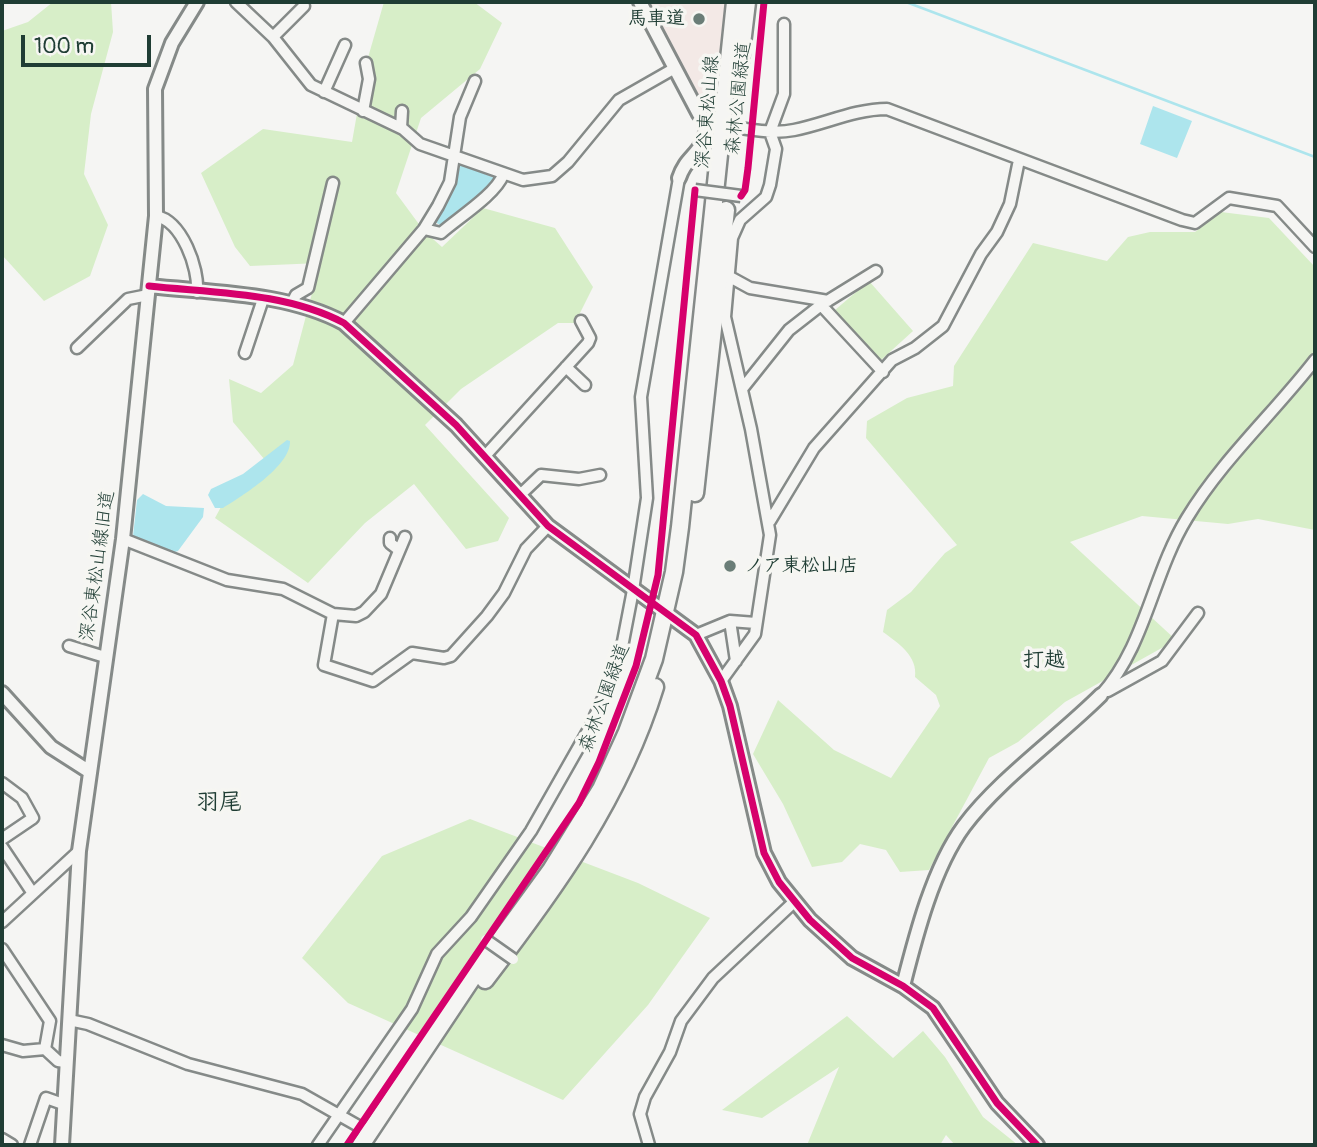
<!DOCTYPE html>
<html>
<head>
<meta charset="utf-8">
<style>
  body { margin:0 }
  #map { position:relative; width:1317px; height:1147px; overflow:hidden; background:#f5f5f3; font-family:Pangolin,sans-serif }
  canvas { display:block }
  .frame { position:absolute; inset:0; border:4px solid #1f3d34; pointer-events:none }
  .scale { position:absolute; left:21px; top:35px; width:130px; height:32px; box-sizing:border-box; border:4px solid #1f3d34; border-top:0; padding-left:9px; font-size:21px; line-height:24px; white-space:nowrap; color:#1f3d34; -webkit-text-stroke:5px #f6f6f2; paint-order:stroke }
</style>
</head>
<body>
<div id="map">
<canvas width="1317" height="1147"></canvas>
<div class="frame"></div>
<div class="scale">100 m</div>
</div>
<script>
const g = document.querySelector('canvas').getContext('2d');
g.lineJoin = 'round';
function fillPath(path, color) {
  g.fillStyle = color;
  g.fill(path, 'evenodd');
}
function strokePath(path, color, width, dash) {
  g.strokeStyle = color;
  g.lineWidth = width;
  g.lineCap = dash ? 'butt' : 'round';
  g.setLineDash(dash || []);
  g.stroke(path);
}
function write(font, color, halo, rows, align = 'center') {
  g.font = font + ' Pangolin,"Klee One",sans-serif';
  g.lineWidth = 7;
  g.setLineDash([]);
  g.textBaseline = 'middle';
  g.strokeStyle = halo;
  g.fillStyle = color;
  for (const [text, x, y, turn = 0] of rows) {
    g.save();
    g.translate(x, y);
    g.rotate((+turn || 0) * Math.PI / 180);
    g.textAlign = isNaN(turn) ? turn : align;
    if (halo) g.strokeText(text, 0, 0);
    g.fillText(text, 0, 0);
    g.restore();
  }
}
fillPath(new Path2D(`
  M650 2H726L716 108 710 112 706 109Z`), '#f3e9e6');
fillPath(new Path2D(`
  M53 2H111L113 32 91 114 84 174 108 225 90 276 44 301 2 255V31L28 22Z
  M384 2H474L502 23 480 69 421 118 396 193 424 231 442 247 483 208 555 228 593 287 575 323H558L461 389 425 425 509 518 498 541 466 549 414 484 365 523 308 583 215 518 229 492 270 466 233 422 229 379 261 393 293 365 320 263 250 266 235 247 201 173 263 129 352 142 365 68Z
  M1221 212 1269 218 1315 267V530L1258 519 1228 524 1142 516 1070 542 1176 640 1065 702 1018 742 989 758 929 870 900 872 886 850 860 844 842 862 812 867 783 804 753 754 778 700 834 750 891 778 940 706 936 695 915 677C918 656 898 643 883 632L887 610 911 592 945 553 957 545 866 438 867 421 907 398 953 386 954 366 1033 243 1107 261 1128 237 1150 232H1195Z
  M869 281 913 331 880 361 835 310Z
  M470 819 638 883 710 918 648 1005 563 1100 348 1003 302 958 382 856Z
  M847 1016 893 1058 923 1031 945 1057 983 1117 1018 1145H955L946 1135 940 1145H807L839 1067 762 1118 722 1110Z`), '#d7eec8');
fillPath(new Path2D(`
  M1153 106 1192 121 1177 158 1140 144Z
  M461 164 497 179C483 198 460 211 442 226L433 221 446 202Z
  M287 440 290 441C291 466 242 496 223 508H215L208 495 211 489 243 474Z
  M143 494 166 506 204 508 203 517 178 551 172 553 133 536 137 500Z`), '#ade5ed');
strokePath(new Path2D(`
  M906 2 1315 157`), '#ade5ed', 2.5);
const minor = new Path2D(`
  M236 2 273 37 311 85 403 129 420 144 523 180 552 176 568 162 619 100 675 68
  M273 37 304 6
  M324 92 345 45
  M363 111 369 79 366 63
  M733 127C753 130 774 134 794 130 825 124 855 109 887 109L1182 220 1195 223 1229 198 1277 206 1315 247
  M401 128 402 111
  M156 216C182 221 199 268 197 292
  M424 229 441 233C458 218 496 194 503 175
  M728 276 750 288 828 301
  M292 303 296 295 308 288 333 183
  M821 305 883 372
  M344 323 424 229 438 206 450 182 460 117 475 81
  M77 348 128 299 148 295
  M245 353 263 299
  M566 367 585 385
  M742 389 789 330 821 305 876 271
  M485 456 588 343 590 338 581 321
  M520 495 541 475 579 479 600 475
  M770 521 814 448 892 360 915 348 943 326 981 254 997 232 1010 204 1019 160
  M390 538V543L399 550
  M123 539 227 580 283 589 333 614 356 616 364 612 381 594 405 537
  M333 614 324 665 373 681 412 653 444 658 451 656 487 616 504 593 526 549 548 526
  M730 621 736 661
  M696 635 730 621 756 623
  M69 646 105 657
  M721 681 755 634 770 535 751 429 725 317 732 238 740 220 766 197 770 185 776 149 770 132 784 94V24
  M1108 691 1162 661 1198 613
  M1101 695C1146 645 1152 575 1187 518 1222 460 1274 413 1315 360
  M2 783 22 798 33 818 2 839
  M2 847 32 892
  M2 922 79 851
  M2 949 50 1021 45 1049
  M69 1020 88 1024 188 1064 302 1094 369 1132
  M2 1045 23 1051 45 1049 58 1061 65 1062
  M2 1139 12 1145
  M30 1145 46 1098 63 1104
  M318 1145 412 1009 437 954 471 917 531 831 589 729 609 685 621 652 633 590 647 498 641 397 679 178
  M649 1145 640 1114 645 1097 670 1052 681 1021 713 978 794 902`);
const tertiary = new Path2D(`
  M640 2 699 114 708 122 733 127
  M679 178C687 153 704 156 708 122
  M149 286C213 293 286 292 344 323L456 425 548 526 696 635 721 681 730 706 764 853 779 882 810 920 852 958 903 986 933 1008 997 1103 1037 1145
  M2 693 51 747 90 772
  M903 986C916 935 933 868 964 826 998 780 1060 736 1101 695
  M62 1145 79 851 123 539 156 216 155 89 172 43 197 2`);
const primary = new Path2D(`
  M739 69 747 2
  M695 493 726 210
  M485 980C555 889 621 798 655 687
  M361 1145 471 980 551 870 601 789 627 732 654 659 674 572 680 527 735 2`);
strokePath(minor, '#858a88', 15);
strokePath(tertiary, '#858a88', 18);
strokePath(primary, '#858a88', 21);
strokePath(minor, '#f5f5f3', 10);
strokePath(tertiary, '#f5f5f3', 12);
strokePath(primary, '#f5f5f3', 16);
const minorBridge = new Path2D(`
  M695 190 741 196
  M486 940 513 959`);
strokePath(minorBridge, '#858a88', 15, []);
strokePath(minorBridge, '#f5f5f3', 10);
strokePath(new Path2D(`
  M741 196 745 190 748 168 764 2
  M149 286C213 293 286 292 344 323L456 425 548 526 696 635 721 681 730 706 764 853 779 882 810 920 852 958 903 986 933 1008 997 1103 1037 1145
  M347 1145 579 803 599 762 636 666 658 575 695 190`), '#d6006c', 7);
for (const [x, y, r, color] of [
  [699,19,7,"#6a7d77"],
  [730,566,7,"#6a7d77"]
]) {
  const dot = new Path2D();
  dot.arc(x, y, r, 0, 2 * Math.PI);
  g.fillStyle = color;
  g.fill(dot);
  strokePath(dot, '#f6f6f2', 2.5);
}
write('bold 19px', '#1f3d34', '#f6f6f2', [
  ["馬車道",685,19],
  ["ノア東松山店",744,566,"left"]
], 'right');
write('19px', '#1f3d34', '#f6f6f2', [
  ["森林公園緑道",739,98,-84],
  ["深谷東松山線",708,112,-85],
  ["深谷東松山線旧道",98,566,-82],
  ["森林公園緑道",605,698,-70]
]);
write('bold 21px', '#1f3d34', '#f6f6f2', [
  ["打越",1044,661]
]);
write('bold 23px', '#1f3d34', '#f6f6f2', [
  ["羽尾",219,803]
]);
</script>
</body>
</html>
